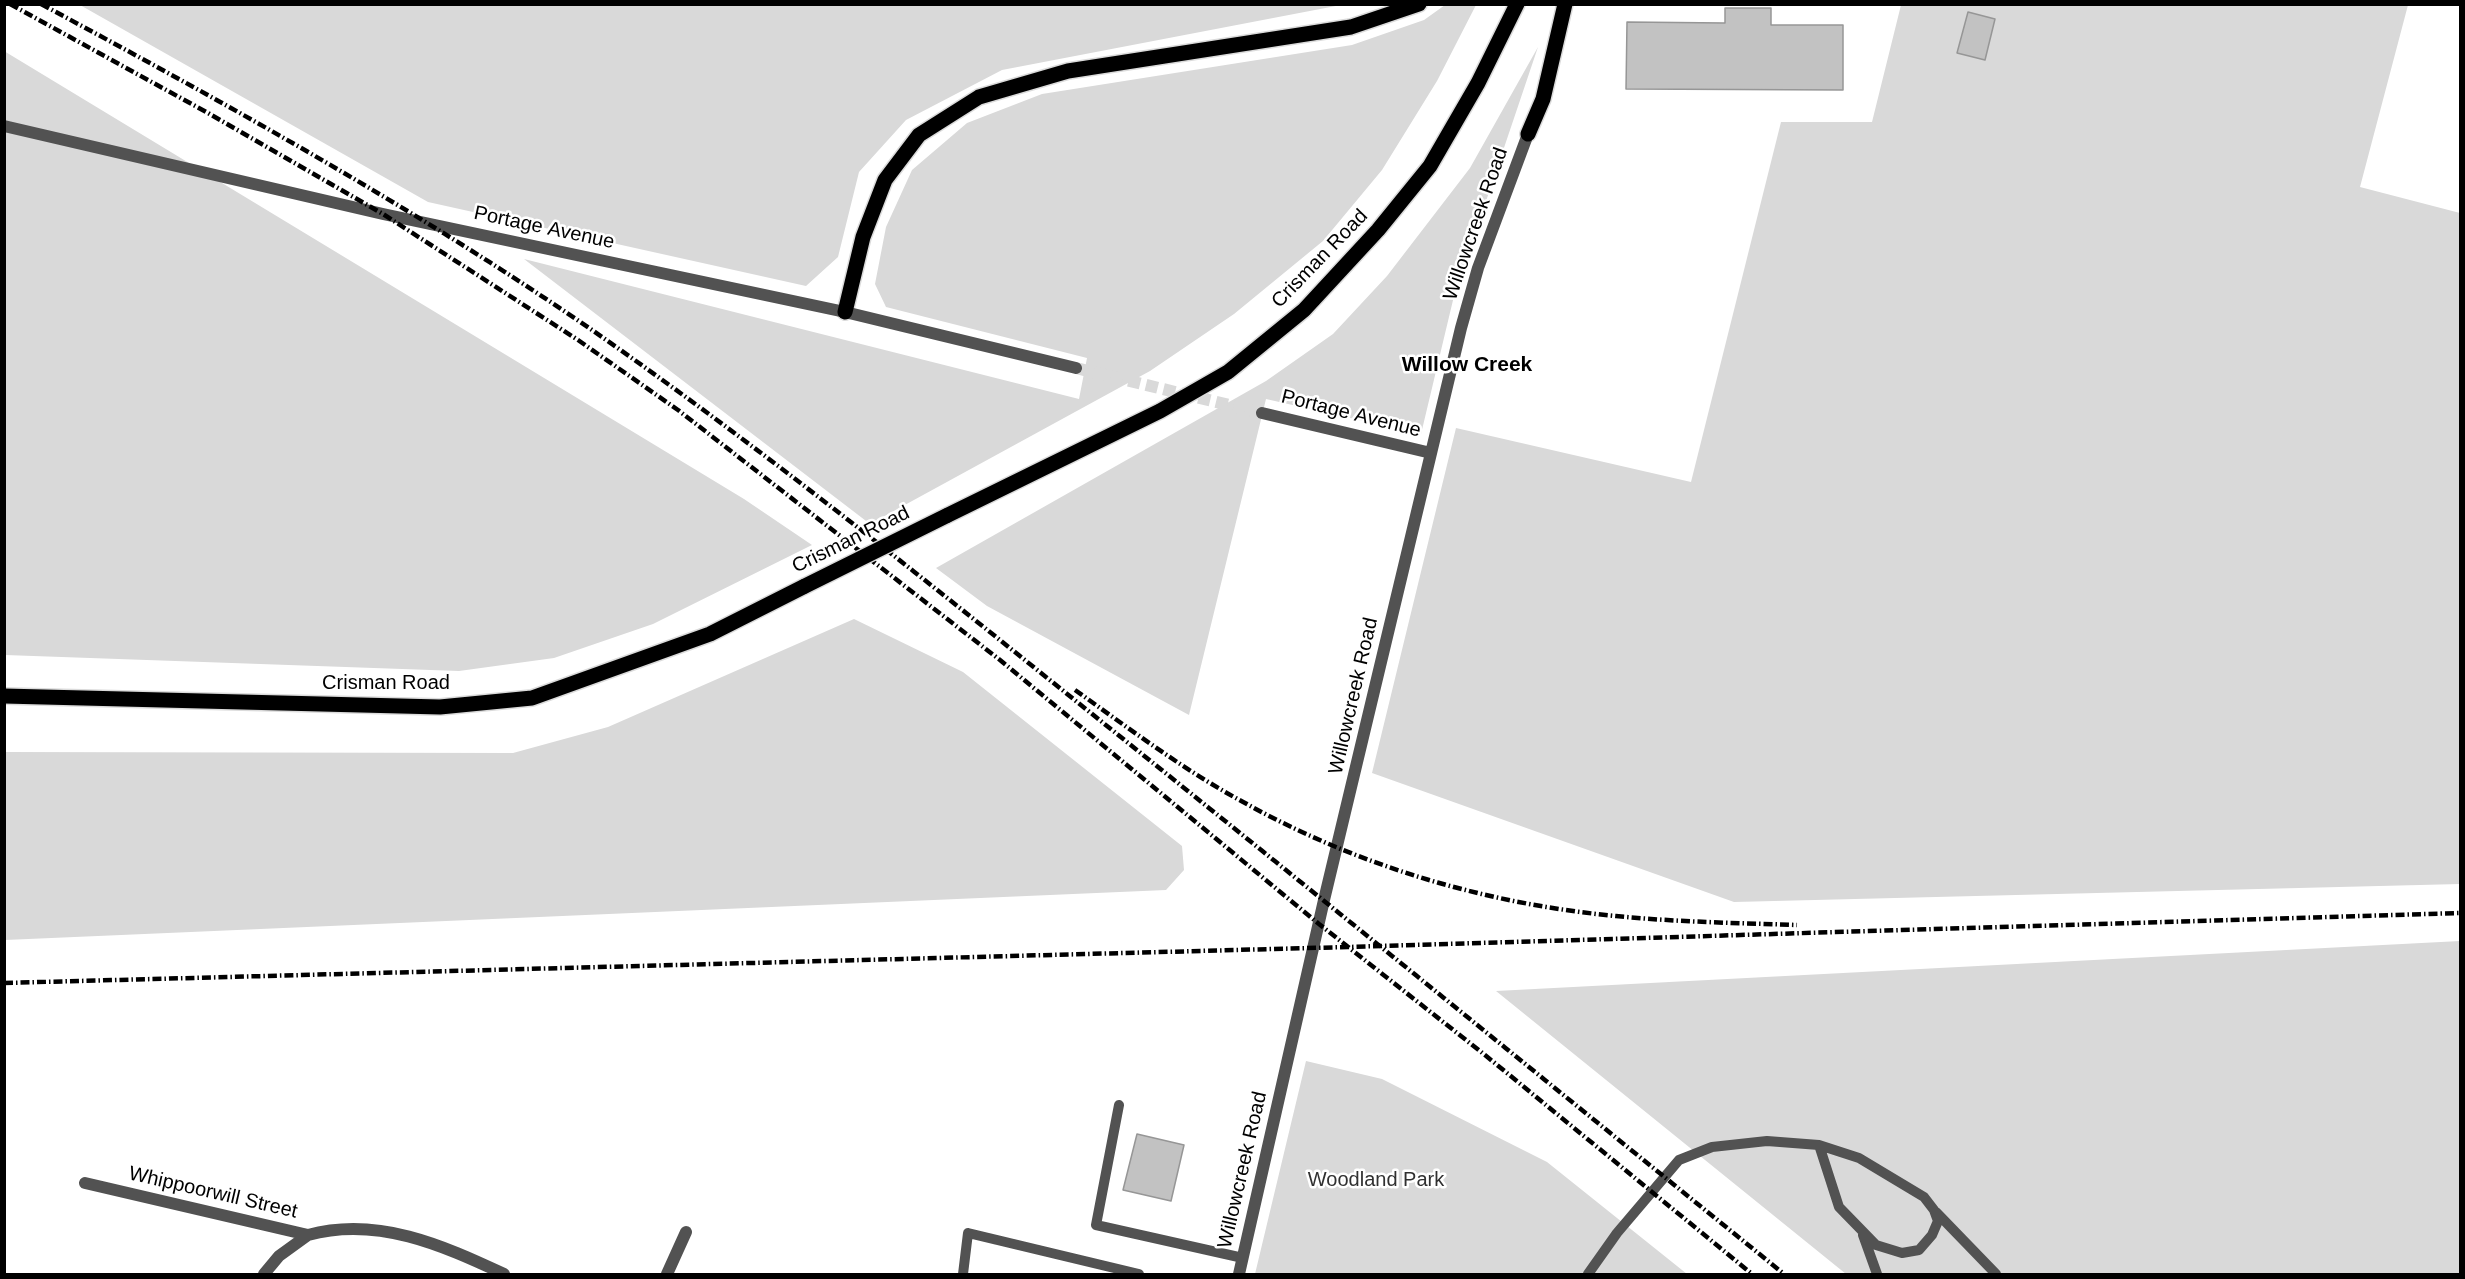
<!DOCTYPE html>
<html>
<head>
<meta charset="utf-8">
<style>
  body { margin:0 }
  #map { position:relative; width:2465px; height:1279px; overflow:hidden; background:#fff; font-family:Arial,sans-serif }
  canvas { display:block }
  .frame { position:absolute; inset:0; border:6px solid #000; pointer-events:none }
</style>
</head>
<body>
<div id="map">
<canvas width="2465" height="1279"></canvas>
<div class="frame"></div>
</div>
<script>
const g = document.querySelector('canvas').getContext('2d');
g.lineJoin = 'round';
function fillPath(path, color) {
  g.fillStyle = color;
  g.fill(path, 'evenodd');
}
function strokePath(path, color, width, dash) {
  g.strokeStyle = color;
  g.lineWidth = width;
  g.lineCap = dash ? 'butt' : 'round';
  g.setLineDash(dash || []);
  g.stroke(path);
}
function write(font, color, halo, rows, align = 'center') {
  g.font = font + ' Arial,sans-serif';
  g.lineWidth = 5;
  g.setLineDash([]);
  g.textBaseline = 'middle';
  g.strokeStyle = halo;
  g.fillStyle = color;
  for (const [text, x, y, turn = 0] of rows) {
    g.save();
    g.translate(x, y);
    g.rotate((+turn || 0) * Math.PI / 180);
    g.textAlign = isNaN(turn) ? turn : align;
    if (halo) g.strokeText(text, 0, 0);
    g.fillText(text, 0, 0);
    g.restore();
  }
}
fillPath(new Path2D(`
  M80 5H1341L1002 70 906 120 859 172 838 257 806 286 428 202Z
  M1445 5H1476L1437 81 1382 170 1323 241 1234 314 1150 371 870 524 524 259 1079 399 1087 358 886 307 875 284 886 227 912 170 967 123 1042 94 1352 45 1424 20Z
  M1901 5H2408L2360 187 2460 213V884L1734 902 1372 773 1456 428 1691 482 1781 122H1872Z
  M1538 47 1454 296 1421 434 1266 399 1189 715 987 606 936 568 1266 381 1333 334 1387 276 1470 168Z
  M4 51 744 499 812 545 653 624 554 658 459 671 5 655Z
  M854 619 963 672 1182 846 1184 870 1166 890 5 940V752L513 753 608 727Z
  M2460 941V1274H1846L1496 991Z
  M1306 1061 1382 1079 1547 1162 1687 1274H1255Z`), '#d9d9d9');
const building = new Path2D(`
  M1725 8H1771V25H1843V90L1626 89 1627 22 1725 23Z
  M1968 12 1995 19 1985 60 1957 53Z
  M1137 1134 1184 1145 1171 1201 1123 1190Z`);
fillPath(building, '#c2c2c2');
strokePath(building, '#969696', 1.5);
strokePath(new Path2D(`
  M1076 368 1262 413`), '#d9d9d9', 12, [12, 6]);
const primary = new Path2D(`
  M1528 134 1543 99 1565 4
  M845 312 863 237 885 180 919 135 979 97 1068 71 1351 27 1419 4
  M946 516 1160 411 1228 372 1304 310 1378 230 1430 166 1478 83 1517 4
  M4 696 440 707 532 698 710 634 805 586`);
strokePath(primary, '#dbdbdb', 18);
strokePath(new Path2D(`
  M1119 1105 1096 1225 1243 1258
  M1936 1212 1996 1274
  M1863 1235 1877 1274
  M963 1274 968 1233 1139 1274
  M1588 1274 1617 1233 1679 1160 1712 1147 1767 1141 1819 1145 1859 1158 1924 1197 1934 1210 1938 1221 1932 1235 1919 1250 1902 1253 1876 1245 1839 1207 1819 1145`), '#525252', 10);
strokePath(new Path2D(`
  M85 1183 308 1235C377 1216 442 1245 504 1274
  M264 1274 279 1256 308 1235
  M667 1274 686 1232`), '#525252', 12);
strokePath(new Path2D(`
  M4 126 383 214 845 312 1076 368
  M1262 413 1431 453
  M1239 1274 1324 900 1461 328 1478 268 1528 134`), '#525252', 12);
strokePath(primary, '#000', 15);
strokePath(new Path2D(`
  M10 4 208 113 383 214 578 340 678 410 1000 660 1319 924 1485 1055 1752 1274
  M41 4C229 105 416 209 592 330 773 456 945 596 1117 734 1340 913 1562 1094 1784 1274
  M1075 690C1130 729 1185 771 1245 803 1358 866 1487 904 1616 916 1676 922 1737 923 1797 925
  M4 983 1348 947 2460 913`), '#000', 4.5, [9, 3, 1.5, 3]);
const primaryBridge = new Path2D(`
  M805 586 946 516`);
strokePath(primaryBridge, '#dbdbdb', 18, []);
strokePath(primaryBridge, '#000', 15);
write('20px', '#000', '#fff', [
  ["Willowcreek Road",1476,224,-71],
  ["Portage Avenue",544,228,12],
  ["Crisman Road",1320,259,-46],
  ["Portage Avenue",1351,414,14],
  ["Crisman Road",851,540,-26],
  ["Crisman Road",386,683],
  ["Willowcreek Road",1354,696,-77],
  ["Willowcreek Road",1243,1170,-77],
  ["Whippoorwill Street",213,1193,13]
]);
write('20px', '#303030', '#fff', [
  ["Woodland Park",1376,1180]
]);
write('bold 21px', '#000', '#fff', [
  ["Willow Creek",1467,365]
]);
</script>
</body>
</html>
